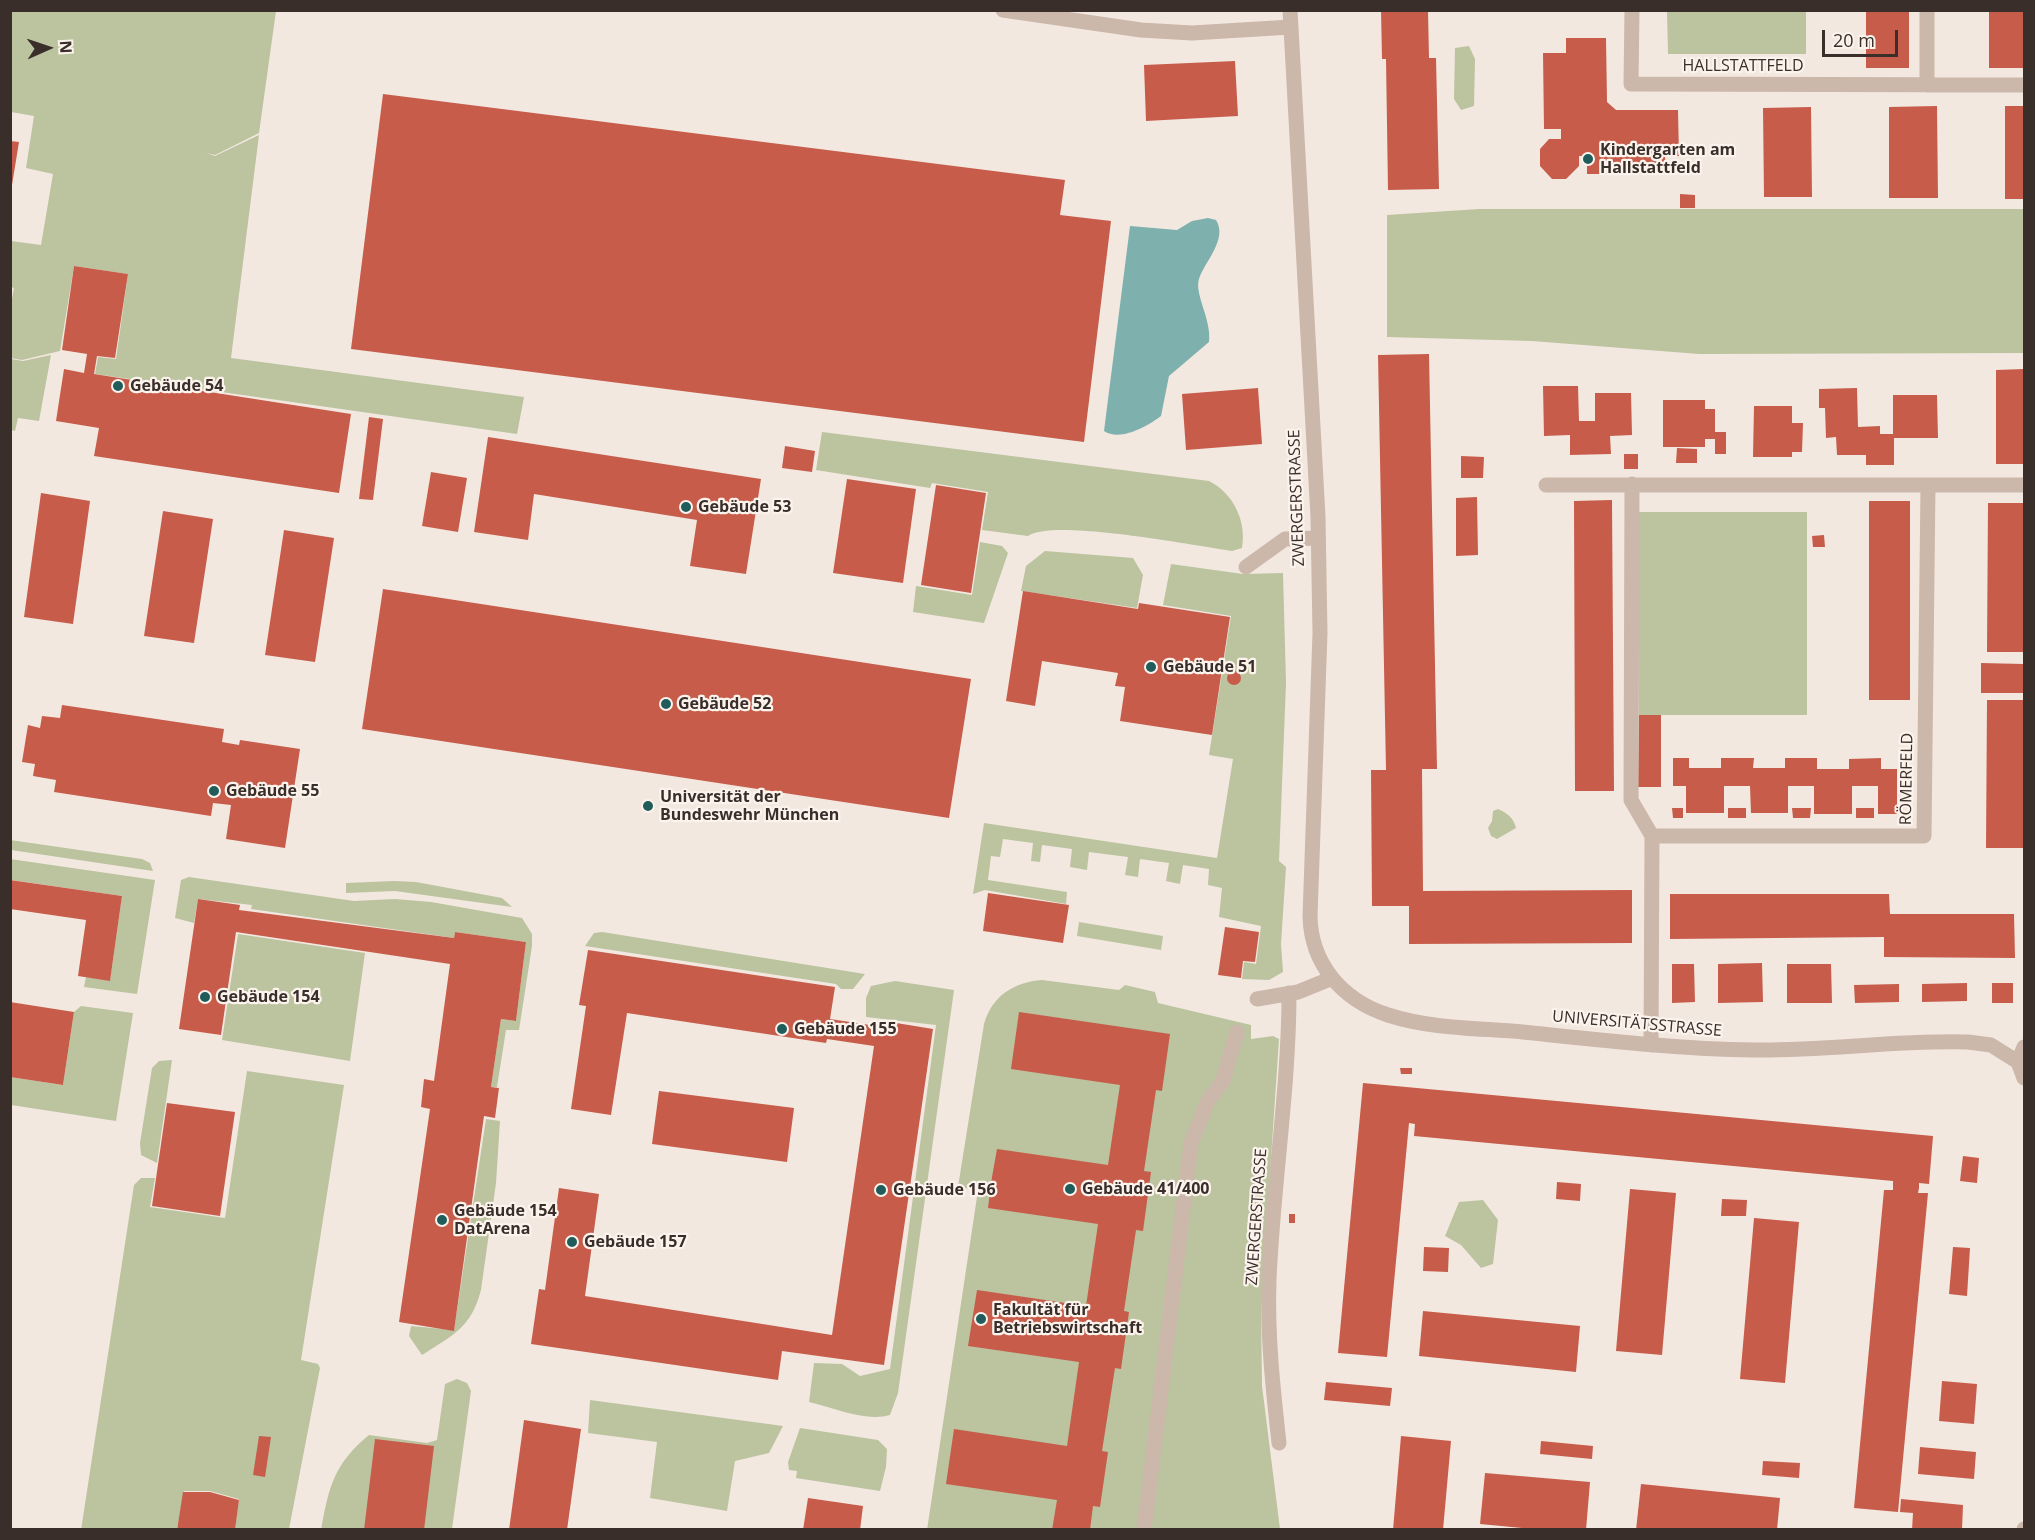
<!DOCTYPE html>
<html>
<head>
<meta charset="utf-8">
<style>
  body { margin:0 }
  #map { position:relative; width:2035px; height:1540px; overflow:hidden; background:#f3e8e0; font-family:"Open Sans",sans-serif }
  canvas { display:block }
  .frame { position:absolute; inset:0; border:12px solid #3a2e2a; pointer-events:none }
  .north { position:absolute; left:18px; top:18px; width:60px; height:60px; -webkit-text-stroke:4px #fbf3ec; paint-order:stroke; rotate:87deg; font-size:16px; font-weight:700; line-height:24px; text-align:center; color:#3a2e2a }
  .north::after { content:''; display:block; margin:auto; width:21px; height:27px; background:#3a2e2a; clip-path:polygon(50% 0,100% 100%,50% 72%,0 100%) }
  .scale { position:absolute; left:1822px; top:30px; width:76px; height:27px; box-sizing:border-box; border:3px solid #3a2e2a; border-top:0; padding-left:8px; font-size:18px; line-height:21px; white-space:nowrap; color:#3a2e2a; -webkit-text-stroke:4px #fbf3ec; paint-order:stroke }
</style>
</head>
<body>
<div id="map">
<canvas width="2035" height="1540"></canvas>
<div class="frame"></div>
<div class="north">N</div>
<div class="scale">20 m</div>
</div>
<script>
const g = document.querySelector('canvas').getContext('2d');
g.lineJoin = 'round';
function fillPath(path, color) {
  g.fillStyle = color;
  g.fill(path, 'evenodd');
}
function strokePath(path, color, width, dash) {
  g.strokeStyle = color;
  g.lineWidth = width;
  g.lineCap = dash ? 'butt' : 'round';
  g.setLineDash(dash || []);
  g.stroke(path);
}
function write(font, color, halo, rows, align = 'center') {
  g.font = font + ' "Open Sans",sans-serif';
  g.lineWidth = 4.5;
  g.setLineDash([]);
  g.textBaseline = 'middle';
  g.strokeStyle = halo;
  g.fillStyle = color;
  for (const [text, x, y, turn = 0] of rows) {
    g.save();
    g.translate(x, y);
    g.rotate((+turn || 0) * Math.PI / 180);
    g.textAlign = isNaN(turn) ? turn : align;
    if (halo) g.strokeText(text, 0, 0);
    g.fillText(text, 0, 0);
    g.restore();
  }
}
fillPath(new Path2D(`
  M11 11H276L259 133 215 155 206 153 215 156 259 135 231 358 524 397 517 434 95 374 98 357 116 359 128 274 74 266 60 351 22 360 11 358 10 309 14 288 11 287V241L41 245 53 174 26 168 34 116 11 112Z
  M1667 11H1806V54H1668Z
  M1469 46 1475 59 1474 106 1461 110 1454 99 1455 48Z
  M1479 209H2024V353L1699 354 1532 341 1387 337V215Z
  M51 355 39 421 18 418 15 431 11 430V359L23 361Z
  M822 432 1209 481C1233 493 1247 521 1242 548L1232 551C1196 546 1053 518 1028 536L982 530 988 492 932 483 930 488 816 470Z
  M1639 512H1807V715H1639Z
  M980 542 1002 546 1008 553 984 623 913 612 916 586 972 595Z
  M1045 551 1133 558 1143 575 1137 608 1021 591 1026 566Z
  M1171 564 1243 574 1283 573 1286 683 1279 861 1286 867 1281 944 1283 972 1269 980 1242 979 1244 962 1256 964 1261 926 1219 917 1222 888 1208 885 1209 869 1183 865 1180 884 1166 881 1169 863 1140 859 1138 877 1125 875 1128 857 1089 852 1087 870 1070 867 1072 849 1042 845 1040 862 1031 861 1033 843 1003 839 1000 857 991 856 988 880 1067 892 1066 904 985 890 973 894 984 823 1217 858 1233 759 1209 755 1231 616 1163 605Z
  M1498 809C1507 813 1514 818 1516 828L1497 839 1491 836 1488 828 1492 821 1493 811Z
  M10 840 142 859 150 863 153 871 11 850Z
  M10 859 155 880 137 994 84 987 86 977 110 980 122 896 11 880Z
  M189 877 354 901 395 899 431 902 522 918 532 934V946L519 1030H506L497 1087H491L501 1019 516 1021 526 942 455 932 454 938 251 909 252 905 198 899 194 923 175 918 181 880Z
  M394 881 416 882 502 898 512 907 395 891 346 893V883Z
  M1079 922 1163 936 1161 950 1077 936Z
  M602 932 865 974 853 989H841L836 984 585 946 594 933Z
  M238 934 365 953 350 1061 222 1040Z
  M1042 980 1119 990 1125 985 1155 992 1158 1003 1251 1025V1039L1273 1036 1279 1039 1261 1308 1262 1386 1280 1529 927 1530 978 1190 958 1187 984 1024C992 996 1014 982 1042 980Z
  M895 981 954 990 898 1393 890 1415C866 1422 834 1408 809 1402L814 1363 842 1364 860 1376 890 1369 936 1025 866 1017V998L871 986Z
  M81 1006 133 1013 116 1121 11 1105 10 1077 63 1085 74 1012Z
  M172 1060 157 1163 141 1155 140 1143 152 1068 159 1061Z
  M247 1071 344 1085 301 1360 318 1364 320 1368 289 1529H235L239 1499 210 1491H184L177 1529 81 1530 134 1185 141 1178H155L150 1207 225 1218Z
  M486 1119 500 1121 496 1183 481 1290C471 1328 453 1335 422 1355L409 1336 411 1326 454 1330Z
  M1483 1200 1498 1220 1493 1264 1481 1268 1461 1245 1445 1236 1459 1202Z
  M457 1379 467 1383 471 1391 452 1529 321 1530C329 1486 334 1464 369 1435L427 1443 437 1440 445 1384Z
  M590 1400 783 1426 769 1453 735 1461 727 1511 650 1498 657 1442 588 1433Z
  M800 1428 878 1440 887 1449 886 1467 880 1491 796 1478 797 1471 789 1470 788 1462Z`), '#bbc39f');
fillPath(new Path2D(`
  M1208 218 1216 220C1228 239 1205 261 1199 279 1194 294 1212 320 1209 342L1169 376 1161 416C1148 426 1120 442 1104 431L1130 226 1177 230 1192 221Z`), '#7eb1ae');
fillPath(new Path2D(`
  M1381 10H1428L1429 58H1436L1439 189 1388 190 1386 59H1382Z
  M1866 10H1909V68H1866Z
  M1989 10H2024V68H1989Z
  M1566 38H1606L1607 102 1616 110H1678L1679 156H1665L1666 174H1587V156H1579V166L1566 179H1552L1540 166V149L1549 139H1561V129H1544L1543 53H1566Z
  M1235 61 1238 116 1146 121 1144 65Z
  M383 94 1065 180 1060 215 1111 221 1084 442 351 349Z
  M1937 106 1938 198H1889V107Z
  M2005 106H2024V199H2005Z
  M1811 107 1812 197H1764L1763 108Z
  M10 141 19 142 12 185 10 184Z
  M1680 194 1695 195V208H1680Z
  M74 266 128 274 115 358 97 356 94 374 351 414 339 493 94 456 99 428 56 421 64 369 84 373 87 354 62 350Z
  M1429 354 1437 769H1422L1423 891 1632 890V943L1409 944V906H1372L1371 770H1386L1378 355Z
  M2024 369V464H1996V370Z
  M1543 386H1578L1579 421H1595V393H1631L1632 435 1610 436 1611 454 1570 455V435L1544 436Z
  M1258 388 1262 444 1186 450 1182 394Z
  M1857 388 1858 427 1880 426V434H1893V395H1937L1938 438H1894V465H1866V455H1837L1836 437 1826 438 1825 408H1819V389Z
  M1663 400H1705V409H1715V432H1726V454H1715V439H1705V447H1663Z
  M1754 406H1792V423H1803L1802 452H1792V457H1753Z
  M369 417 383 419 373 500 359 499Z
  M488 437 761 479 746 574 690 566 697 520 534 494 528 540 474 532Z
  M785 446 815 451 812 472 782 468Z
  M1677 448 1697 449V463H1676Z
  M1624 454H1638V469H1624Z
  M1461 456 1484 457 1483 478H1461Z
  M431 472 467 478 458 532 422 526Z
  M847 479 916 489 903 583 833 573Z
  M936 485 986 493 971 593 921 585Z
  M41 493 90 501 73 624 24 617Z
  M1477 497 1478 555 1456 556V498Z
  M1612 500 1614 791H1575L1574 501Z
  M1869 501H1910V700H1869Z
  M1988 503H2024V652H1987Z
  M163 511 213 519 194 643 144 636Z
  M284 530 334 538 315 662 265 655Z
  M1824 535 1825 547H1813L1812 536Z
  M383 589 971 679 949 818 362 729Z
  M1023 591 1138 609 1139 603 1230 617 1212 735 1120 721 1125 687 1115 686 1118 673 1042 661 1035 706 1006 701Z
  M1981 663 2024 664V693H1981Z
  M1227 678a7 7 0 1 1 14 0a7 7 0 1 1-14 0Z
  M1987 700H2024V848H1986Z
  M62 705 224 729 222 742 239 745 240 740 300 749 285 848 226 839 231 805 213 803 211 816 54 792 56 780 33 776 35 764 22 762 28 725 40 728 42 716 60 718Z
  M1639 715H1661V787H1638Z
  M1673 758H1689V768H1721V758H1754L1753 768H1785V758H1817V769H1849V759L1881 758V769H1897V814H1878V786H1852V814H1814V786H1788V813H1751L1750 786H1724V813H1686V786H1673Z
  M1672 808H1683V818H1673Z
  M1728 808H1746V818H1728Z
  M1792 808H1811L1810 818H1793Z
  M1856 808H1874V818H1856Z
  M10 880 122 896 110 981 78 976 86 920 10 909Z
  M988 893 1069 905 1063 943 983 931Z
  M1670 894H1889L1890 914H2014L2015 958 1884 957V937L1670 939Z
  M198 899 240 905 239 910 454 938 455 932 526 942 516 1021 501 1019 491 1087 499 1088 495 1118 484 1116 454 1331 399 1322 430 1109 421 1107 424 1079 434 1081 450 964 236 932 221 1035 179 1029Z
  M1225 927 1259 932 1255 962 1243 961 1241 978 1218 975Z
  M588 950 835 987 830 1019 877 1026 878 1020 933 1029 884 1365 782 1351 778 1380 531 1344 539 1289 545 1290 559 1188 599 1194 585 1296 832 1335 874 1046 827 1039 826 1043 627 1013 611 1115 571 1109 586 1006 579 1005Z
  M1762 963 1763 1002 1718 1003V964Z
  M1672 964H1694L1695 1002 1672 1003Z
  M1787 964H1831L1832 1003H1787Z
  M1967 983V1001L1922 1002V984Z
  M1992 983H2013V1003H1992Z
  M1899 984V1002L1855 1003 1854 985Z
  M10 1002 74 1012 63 1085 10 1077Z
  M1019 1012 1170 1034 1162 1091 1156 1090 1144 1171 1151 1172 1143 1231 1136 1230 1124 1311 1129 1312 1121 1369 1115 1368 1102 1451 1108 1452 1100 1507 1093 1506 1090 1530H1052L1057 1500 946 1484 954 1429 1067 1446 1079 1362 968 1346 977 1290 1086 1306 1098 1224 988 1208 992 1177 997 1149 1108 1165 1120 1085 1011 1069Z
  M1400 1068H1412V1074H1401Z
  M1363 1083 1933 1136 1929 1184 1919 1183V1188L1918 1193H1928L1898 1512 1854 1508 1884 1190H1893V1181L1414 1136 1415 1124 1409 1123 1387 1357 1338 1353Z
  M659 1091 794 1108 787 1162 652 1144Z
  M167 1103 235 1112 220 1216 152 1206Z
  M1963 1156 1979 1158 1977 1183 1960 1181Z
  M1557 1182 1581 1184 1580 1201 1556 1199Z
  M1630 1189 1676 1193 1662 1355 1616 1351Z
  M1722 1199 1747 1200 1746 1216H1721Z
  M1289 1214H1295V1223H1289Z
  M1754 1218 1799 1222 1785 1383 1740 1379Z
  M1424 1247 1449 1248 1448 1272 1423 1271Z
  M1953 1247 1970 1248 1967 1296 1949 1294Z
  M1423 1311 1580 1326 1576 1372 1419 1356Z
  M1942 1381 1977 1384 1974 1424 1939 1421Z
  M1326 1382 1392 1388 1390 1406 1324 1400Z
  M524 1420 581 1429 567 1530H509Z
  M259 1436 271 1437 265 1477 253 1475Z
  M1401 1436 1451 1441 1443 1530H1393Z
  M375 1439 434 1446 424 1530H364Z
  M1541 1441 1593 1446 1592 1459 1540 1454Z
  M1920 1447 1976 1452 1974 1479 1918 1474Z
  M1763 1461 1800 1463 1799 1478 1762 1475Z
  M1485 1473 1590 1482 1586 1530H1543L1480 1524Z
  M1641 1484 1780 1498 1777 1530H1636Z
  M183 1492H210L239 1500 235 1530H177Z
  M808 1498 863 1506 860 1530H803Z
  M1901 1499 1963 1505 1962 1530H1912L1913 1513 1900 1512Z`), '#c75c4a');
strokePath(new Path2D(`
  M1003 10 1141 30 1192 33 1291 27
  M1290 10 1318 517 1320 633 1310 916C1311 964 1342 1000 1388 1015 1431 1029 1479 1028 1523 1032 1600 1040 1677 1049 1754 1050 1825 1051 1896 1040 1968 1042L1991 1045 2018 1062
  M1632 10 1631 84 2024 85
  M1927 10V85
  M1632 484 1631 800 1652 836 1651 1045
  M1546 485H1928L1924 836H1652
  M1928 485H2024
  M1246 567 1285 539 1318 538
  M1257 999 1298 992 1330 979
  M2018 1062 2024 1078
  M2018 1062 2024 1047
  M1279 1443C1273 1389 1267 1334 1269 1280 1273 1184 1289 1089 1289 993
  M1144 1530 1191 1143 1208 1101 1223 1081 1237 1032
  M2024 1530V1529`), '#ccb7ab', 15);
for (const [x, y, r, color] of [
  [1588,159,6,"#1f5c5a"],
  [118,386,6,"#1f5c5a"],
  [686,507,6,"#1f5c5a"],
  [1151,667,6,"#1f5c5a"],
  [666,704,6,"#1f5c5a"],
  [214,791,6,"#1f5c5a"],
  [648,806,6,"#1f5c5a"],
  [205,997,6,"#1f5c5a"],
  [782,1029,6,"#1f5c5a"],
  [1070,1189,6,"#1f5c5a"],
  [881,1190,6,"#1f5c5a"],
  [442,1220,6,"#1f5c5a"],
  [572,1242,6,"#1f5c5a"],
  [981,1319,6,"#1f5c5a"]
]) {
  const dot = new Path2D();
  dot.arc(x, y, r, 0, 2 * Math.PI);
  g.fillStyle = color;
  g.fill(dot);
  strokePath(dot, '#fbf3ec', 2);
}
write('16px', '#3a2e2a', '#fbf3ec', [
  ["HALLSTATTFELD",1743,66],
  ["ZWERGERSTRASSE",1297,498,-92],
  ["RÖMERFELD",1907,779,-89],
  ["UNIVERSITÄTSSTRASSE",1637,1024,5],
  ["ZWERGERSTRASSE",1257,1217,-86]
]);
write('bold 16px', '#3a2e2a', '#fbf3ec', [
  ["Kindergarten am",1600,150],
  ["Hallstattfeld",1600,168],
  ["Gebäude 54",130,386],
  ["Gebäude 53",698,507],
  ["Gebäude 51",1163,667],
  ["Gebäude 52",678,704],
  ["Gebäude 55",226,791],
  ["Universität der",660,797],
  ["Bundeswehr München",660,815],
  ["Gebäude 154",217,997],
  ["Gebäude 155",794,1029],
  ["Gebäude 41/400",1082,1189],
  ["Gebäude 156",893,1190],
  ["Gebäude 154",454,1211],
  ["DatArena",454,1229],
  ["Gebäude 157",584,1242],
  ["Fakultät für",993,1310],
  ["Betriebswirtschaft",993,1328]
], 'left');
</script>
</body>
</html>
